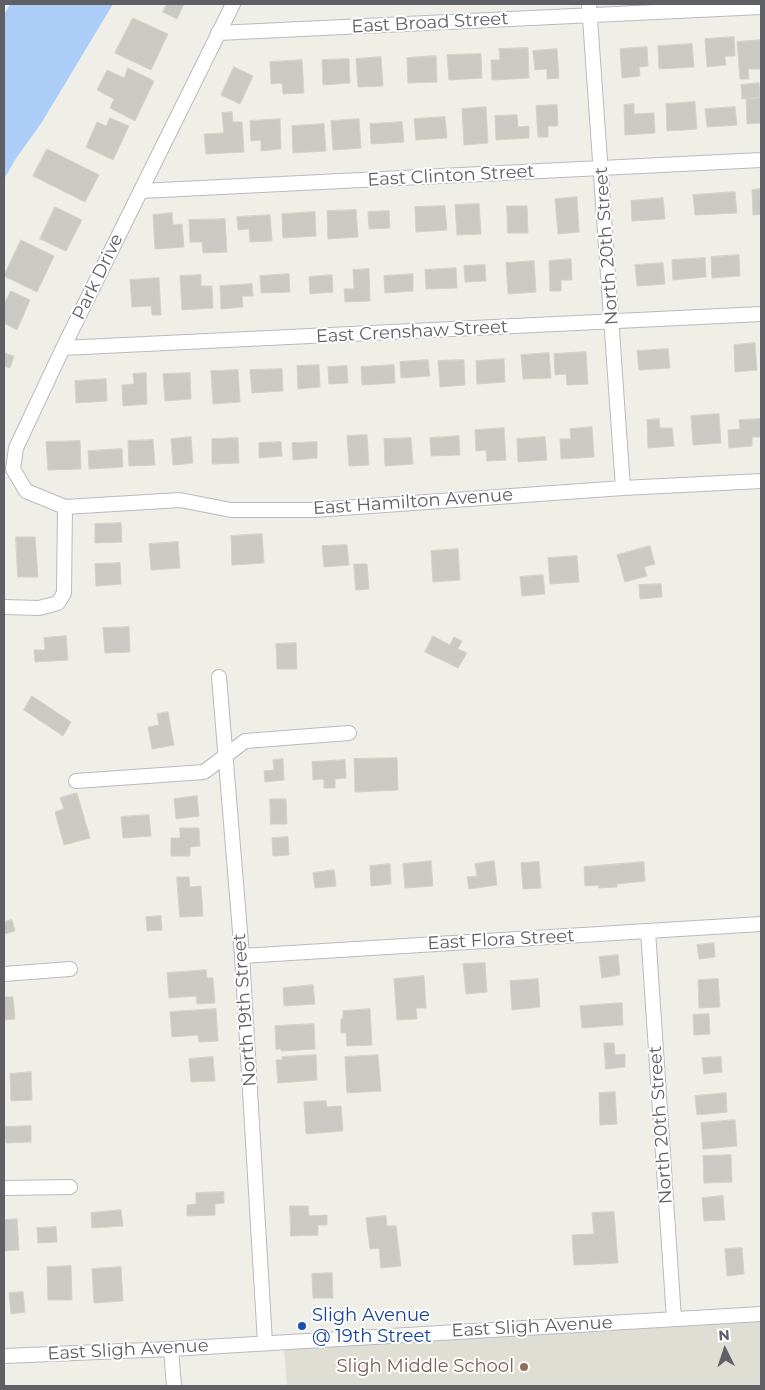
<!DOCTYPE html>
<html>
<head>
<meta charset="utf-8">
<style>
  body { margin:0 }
  #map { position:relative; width:765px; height:1390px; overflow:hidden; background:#efefe7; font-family:Montserrat,sans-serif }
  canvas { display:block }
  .frame { position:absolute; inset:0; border:5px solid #5e6066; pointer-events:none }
  .north { position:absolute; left:700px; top:1325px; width:50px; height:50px; -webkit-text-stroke:4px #fff; paint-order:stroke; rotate:356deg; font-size:14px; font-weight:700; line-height:20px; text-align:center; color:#5e6066 }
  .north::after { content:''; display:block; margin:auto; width:18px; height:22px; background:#5e6066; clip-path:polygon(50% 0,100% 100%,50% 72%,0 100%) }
</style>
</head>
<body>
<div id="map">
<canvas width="765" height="1390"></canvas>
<div class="frame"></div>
<div class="north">N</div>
</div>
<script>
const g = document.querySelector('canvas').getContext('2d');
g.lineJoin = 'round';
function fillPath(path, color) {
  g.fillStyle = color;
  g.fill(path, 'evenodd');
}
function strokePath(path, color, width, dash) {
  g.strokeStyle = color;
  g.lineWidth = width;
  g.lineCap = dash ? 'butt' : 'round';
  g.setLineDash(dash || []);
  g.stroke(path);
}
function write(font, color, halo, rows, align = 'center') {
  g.font = font + ' Montserrat,sans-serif';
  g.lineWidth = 4;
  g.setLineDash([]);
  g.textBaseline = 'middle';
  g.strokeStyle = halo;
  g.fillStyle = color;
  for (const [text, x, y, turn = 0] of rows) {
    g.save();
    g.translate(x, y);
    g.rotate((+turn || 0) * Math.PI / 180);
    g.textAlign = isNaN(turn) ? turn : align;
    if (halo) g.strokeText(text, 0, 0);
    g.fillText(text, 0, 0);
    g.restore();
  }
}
fillPath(new Path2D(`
  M761 1318V1386H287L284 1349Z`), '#dfded5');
fillPath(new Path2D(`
  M10 4H113L42 122 15 160 4 179V15Z`), '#adcdf9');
const building = new Path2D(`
  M167 4H184L177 19 163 12Z
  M133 18 168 34 151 70 115 53Z
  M734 37 735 56H725L726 65 707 67 705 39Z
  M761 40V69H748L749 79H740L737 42Z
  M692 44 694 67 659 69 658 46Z
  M647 47 648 66 639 67 640 76 622 78 620 49Z
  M528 48 529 78 492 80 491 60H500L499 49Z
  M557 49 559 78 547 79V69L535 70 533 51Z
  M481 54 482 78 449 80 447 55Z
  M436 56 437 82 408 83 407 58Z
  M381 57 383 86 358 87 356 59Z
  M349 59 350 83 323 85 322 60Z
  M302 60 304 93 283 94 282 83 271 84 270 62Z
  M234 67 253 76 240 104 221 95Z
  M128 68 154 81 135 121 110 108 114 99 97 90 107 70 124 78Z
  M759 83 760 97 742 99 741 85Z
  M761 98V123L747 124 746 99Z
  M695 102 697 129 667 131 666 104Z
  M634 104V114L654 113 655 133 625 135 624 105Z
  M557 105 558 126H548V137H538L536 106Z
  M486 107 488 143 464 145 462 109Z
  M735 107 737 125 707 127 705 109Z
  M232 112 233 122H242L244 152 206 154 204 134 224 133 222 113Z
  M517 115 518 127 529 126V138L496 140 495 116Z
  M445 117 447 138 416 140 414 119Z
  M110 118 129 126 113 160 86 147 97 122 106 126Z
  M280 119 281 149 261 151V140L251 141 250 121Z
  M359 119 361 148 333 150 331 121Z
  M402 122 404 142 371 144 370 124Z
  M324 124 326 151 293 153 292 126Z
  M47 149 99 175 85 202 33 176Z
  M761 189V214L753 215 752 190Z
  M735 192 737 213 695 215 693 195Z
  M577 197 579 232 558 234 555 199Z
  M663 198 665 219 632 221 631 201Z
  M479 204 481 234 457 235 455 205Z
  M445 206 447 230 416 232 415 207Z
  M507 206H527L528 233H508Z
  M55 207 82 220 66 251 40 239Z
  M356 210 358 237 328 239 327 211Z
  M389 211 390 228 369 229 368 212Z
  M315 212 316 236 283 238 282 214Z
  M172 213 173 225 182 224 184 247 155 249 153 215Z
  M270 215 272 241 250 242 249 229 238 230 237 217Z
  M225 219 227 252 203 253 202 242H190L189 220Z
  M21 240 54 256 37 292 4 276Z
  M739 255 740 276 712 278 711 257Z
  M705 258 706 277 673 280 672 260Z
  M571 259 572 280H561V291H550L549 261Z
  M534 261 536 292 508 294 506 263Z
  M663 263 665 284 637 286 635 265Z
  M485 265 486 281 465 282 464 266Z
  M456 268 457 288 426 289 425 270Z
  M369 269 370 301 345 302 344 289H354L353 270Z
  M289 274 290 292 261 293 260 276Z
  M413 274V291L385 293 384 276Z
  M201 275V286H212L213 308 182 310 180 276Z
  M332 275 333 292 310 294 309 277Z
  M159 278 161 315H152L151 306 132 307 130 280Z
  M252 284 253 296H242L243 307 221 309 220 286Z
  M11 291 30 300 17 330 4 323V305Z
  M755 343 757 370 735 372 734 345Z
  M668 349 670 368 639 370 637 351Z
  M586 352 588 384 567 385 566 374 555 375 554 354Z
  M4 353 14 356 10 368 4 366Z
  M549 353 551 378 523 379 521 355Z
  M504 359 505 382 477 384 476 361Z
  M428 360 430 376 401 378 400 362Z
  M464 360 465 385 440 387 438 361Z
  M319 365 320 387 298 389 297 366Z
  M394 365 395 383 362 385 361 367Z
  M347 366 348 383 329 384 328 367Z
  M282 369 283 391 252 393 250 370Z
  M238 370 240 402 213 404 211 371Z
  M146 373 147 404 123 406 122 385 134 384 133 374Z
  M190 373 191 399 165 401 163 374Z
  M106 379 107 401 76 403 75 381Z
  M719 414 721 443 693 445 691 416Z
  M659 419 660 428H672L674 446 648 448 647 420Z
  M761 419V437H752V446L729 448 728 430 740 429 739 420Z
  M592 427 594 457 561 459 560 439H571L570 429Z
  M504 428 506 460 487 461 486 450 476 451 475 430Z
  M367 435 369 465 349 466 347 436Z
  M459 436 460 455 431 456 430 438Z
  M191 437 193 463 173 465 171 439Z
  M545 437 547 460 518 462 517 439Z
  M238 438 239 463 212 464V439Z
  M411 438 413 464 385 466 384 439Z
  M153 440 155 465 129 466 128 441Z
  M80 441 81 469 48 470 46 442Z
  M281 442 282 456 259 458V443Z
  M317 442V458L293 460 292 443Z
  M122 449 123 467 89 469 88 451Z
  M121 523 122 542 95 543V524Z
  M262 534 264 563 232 565 231 536Z
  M16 537H35L38 577H18Z
  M178 542 180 568 151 570 149 544Z
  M347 545 349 565 324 567 322 546Z
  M650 546 655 564 644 567 647 576 625 582 617 555Z
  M458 549 460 580 433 582 431 551Z
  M577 556 579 582 550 584 548 558Z
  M120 563 121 584 96 586 95 564Z
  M354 564H367L369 589 356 590Z
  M543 575 545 594 522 596 520 577Z
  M661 584 662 597 640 599 639 585Z
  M129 627 130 652 105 653 103 628Z
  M66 636 68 660 35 662 34 650H45L44 638Z
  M433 636 450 645 454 637 462 641 458 649 467 653 458 668 425 652Z
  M296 643 297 669H277L276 644Z
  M32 696 71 722 63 736 24 710Z
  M168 712 174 745 152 749 148 727 159 725 157 714Z
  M397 758 398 790 355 792 354 759Z
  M283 759 284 780 265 782 264 771 274 770 273 760Z
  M345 760 346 778 335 779V788H324V779L313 780 312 762Z
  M77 793 90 838 64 845 55 812 64 809 60 798Z
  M197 796 199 816 176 819 174 799Z
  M270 799H286L287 824H271Z
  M149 815 151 836 123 838 121 817Z
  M180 828H199L200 846 190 847V856H171V838H180Z
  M288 837 289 855 273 856 272 838Z
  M431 861 433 886 405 888 403 864Z
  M494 861 497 885 469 889 467 877 477 876 475 864Z
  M539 862 541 888 523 889 521 863Z
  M644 862 645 881 617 884V887L599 888 598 885 585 886 584 867Z
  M390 864 391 884 371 886 370 866Z
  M334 870 336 886 315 888 313 873Z
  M177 877H189L190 887 201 886 203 916 180 917Z
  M161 916 162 930 147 931 146 917Z
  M12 920 15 931 4 934V922Z
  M714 943 715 957 699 959 697 945Z
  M618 955 620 975 602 978 599 957Z
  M485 963 487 992 466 994 463 964Z
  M206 970 207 978H213L215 1003 197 1004 196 996 169 998 167 973Z
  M424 976 426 1008H416L417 1019 397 1020 394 979Z
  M538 979 540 1007 512 1010 510 981Z
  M718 979 720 1007 699 1008 698 980Z
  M313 985 315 1004 284 1006 283 988Z
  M4 997H13L15 1019 4 1020Z
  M622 1003 623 1025 582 1028 580 1006Z
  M216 1009 218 1041 199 1042 198 1035 172 1037 170 1012Z
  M370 1009 372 1045 347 1046 346 1033H341V1019H343V1011Z
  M709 1014 710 1034 694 1035 693 1015Z
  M314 1024 315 1049 281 1051V1049H276L275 1026Z
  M604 1043H614L615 1055 625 1054V1067L606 1069Z
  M316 1055 317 1080 278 1083 276 1060H282V1057Z
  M378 1055 381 1091 347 1093 345 1057Z
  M213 1057 215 1081 191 1082 189 1059Z
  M721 1057 722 1072 704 1074 702 1058Z
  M31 1072 32 1100 11 1101 10 1074Z
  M615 1092 617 1124 600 1125 599 1093Z
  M726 1093 727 1112 697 1115 695 1096Z
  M326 1101 327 1107 341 1106 343 1131 306 1134 304 1102Z
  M735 1120 737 1146 703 1149 701 1123Z
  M31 1126V1142L6 1143 5 1127Z
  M731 1155 732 1182 704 1183 703 1156Z
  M224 1192V1203L215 1204V1215L187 1216V1205L196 1204V1193Z
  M723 1196 725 1220 704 1221 702 1198Z
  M290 1206H308L309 1216 327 1215V1225H318V1235L291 1236Z
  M121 1210 123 1226 92 1228 91 1213Z
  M614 1212 618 1263 574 1265 572 1235 594 1234 592 1213Z
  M386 1216 387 1226H396L401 1266 381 1268 379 1248 370 1249 366 1218Z
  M17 1219 19 1250 4 1251V1220Z
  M56 1227 57 1242 38 1243 37 1228Z
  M742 1248 744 1274 727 1276 725 1249Z
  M71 1266 72 1300H48L47 1267Z
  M121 1267 123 1301 94 1303 92 1269Z
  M332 1273 333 1298H313L312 1274Z
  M23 1292 25 1312 11 1314 9 1293Z`);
fillPath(building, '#cbc9c4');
strokePath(building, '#d4d1c5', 1);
const minor = new Path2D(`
  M233 4 63 348 16 448 13 469 26 491 65 507 180 500 231 510H315L623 488 761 481
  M589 4 623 488
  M218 33 761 7
  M141 191 761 160
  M63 348 761 314
  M4 607 39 608 58 603 64 593 65 507
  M219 677 242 956 265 1343
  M76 781 204 772 245 741 349 733
  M648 931 674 1319
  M242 956 761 924
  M4 974 70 969
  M4 1188 70 1187
  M171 1349 174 1386
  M4 1356 171 1349 761 1314`);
strokePath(minor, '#b9babf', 16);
strokePath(minor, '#fff', 14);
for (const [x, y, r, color] of [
  [302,1326,5,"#1a4fb4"],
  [524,1367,5,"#8d6e63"]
]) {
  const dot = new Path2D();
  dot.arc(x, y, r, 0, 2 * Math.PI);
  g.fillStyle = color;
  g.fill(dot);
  strokePath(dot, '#fff', 2);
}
write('18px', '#5e6066', '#fff', [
  ["East Broad Street",430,23,-3],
  ["East Clinton Street",451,176,-3],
  ["North 20th Street",607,246,-94],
  ["Park Drive",98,277,-64],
  ["East Crenshaw Street",412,332,-3],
  ["East Hamilton Avenue",413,502,-4],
  ["East Flora Street",501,940,-3],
  ["North 19th Street",245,1010,-94],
  ["North 20th Street",661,1125,-94],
  ["East Sligh Avenue",532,1327,-3],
  ["East Sligh Avenue",128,1350,-3]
]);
write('18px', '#164399', '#fff', [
  ["Sligh Avenue",312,1316],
  ["@ 19th Street",312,1337]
], 'left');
write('18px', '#785e54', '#fff', [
  ["Sligh Middle School",514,1367]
], 'right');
</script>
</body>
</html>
